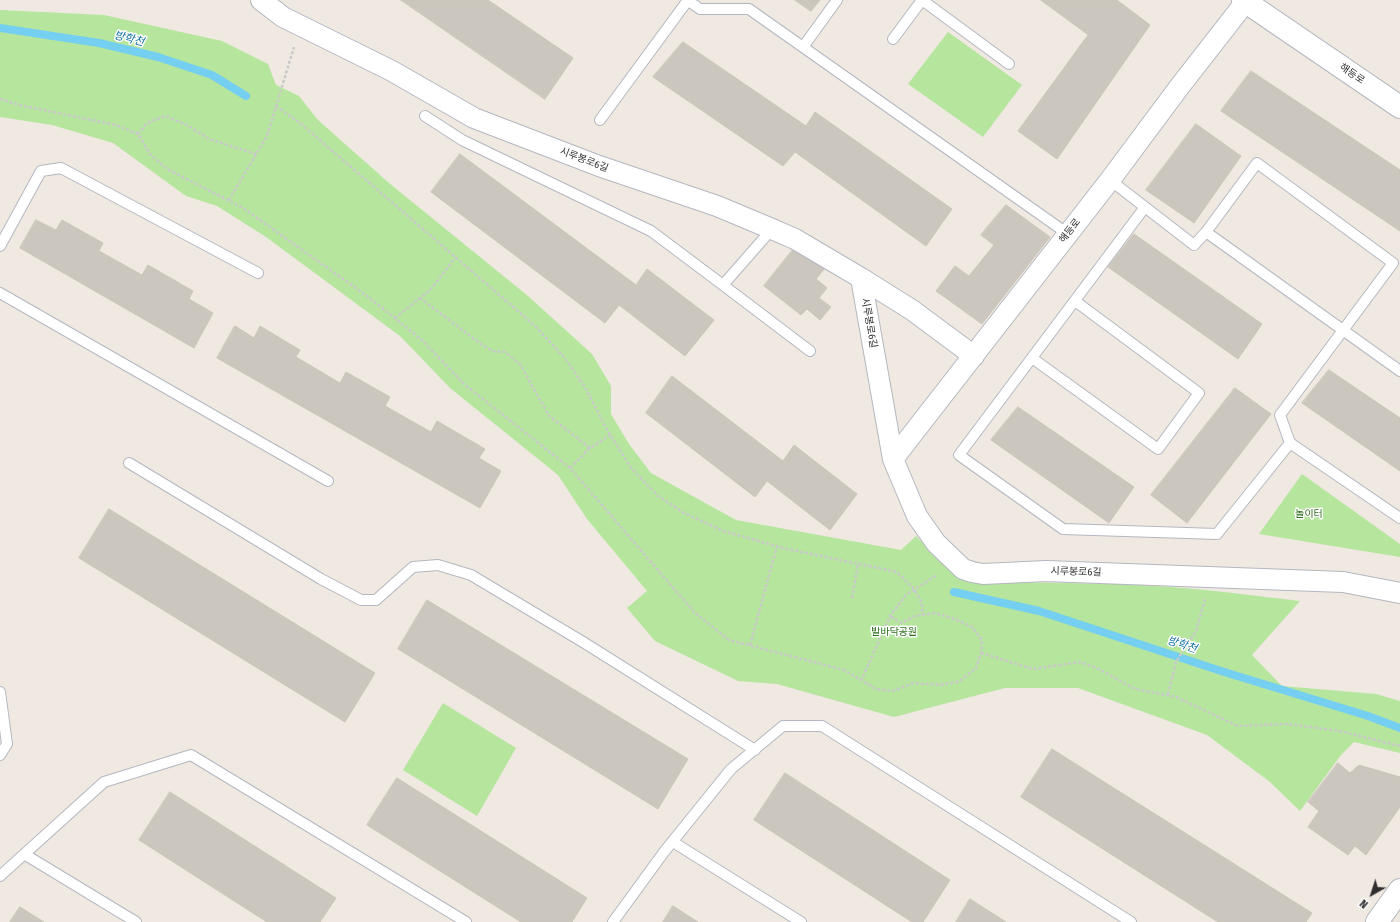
<!DOCTYPE html>
<html>
<head>
<meta charset="utf-8">
<style>
  body { margin:0 }
  #map { position:relative; width:1400px; height:922px; overflow:hidden; background:#efe9e1; font-family:"Fira Sans Condensed",sans-serif }
  canvas { display:block }
  .north { position:absolute; left:1352px; top:874px; width:40px; height:40px; -webkit-text-stroke:3px #fff; paint-order:stroke; rotate:219deg; font-size:11px; font-weight:700; line-height:16px; text-align:center; color:#2e2e2e }
  .north::after { content:''; display:block; margin:auto; width:14px; height:18px; background:#2e2e2e; clip-path:polygon(50% 0,100% 100%,50% 72%,0 100%) }
</style>
</head>
<body>
<div id="map">
<canvas width="1400" height="922"></canvas>
<div class="north">N</div>
</div>
<script>
const g = document.querySelector('canvas').getContext('2d');
g.lineJoin = 'round';
function fillPath(path, color) {
  g.fillStyle = color;
  g.fill(path, 'evenodd');
}
function strokePath(path, color, width, dash) {
  g.strokeStyle = color;
  g.lineWidth = width;
  g.lineCap = dash ? 'butt' : 'round';
  g.setLineDash(dash || []);
  g.stroke(path);
}
function write(font, color, halo, rows, align = 'center') {
  g.font = font + ' "Fira Sans Condensed","Noto Sans KR",sans-serif';
  g.lineWidth = 3;
  g.setLineDash([]);
  g.textBaseline = 'middle';
  g.strokeStyle = halo;
  g.fillStyle = color;
  for (const [text, x, y, turn = 0] of rows) {
    g.save();
    g.translate(x, y);
    g.rotate((+turn || 0) * Math.PI / 180);
    g.textAlign = isNaN(turn) ? turn : align;
    if (halo) g.strokeText(text, 0, 0);
    g.fillText(text, 0, 0);
    g.restore();
  }
}
fillPath(new Path2D(`
  M0 10 104 15 222 41 268 64 276 85 299 96 318 120 389 183 528 296 592 354 611 386V414L629 444 651 473 736 520 901 550 916 536 958 579C1028 585 1100 581 1170 587 1214 590 1257 596 1300 601L1252 655 1282 686 1376 694 1400 701V753L1354 742 1341 755 1300 811 1270 782 1207 735 1078 688H1005L894 717 777 684 738 681 655 641 627 608 647 591 587 519 558 475 450 388 400 336 266 237 217 206 186 196 113 143 52 125 0 117Z
  M948 32 1022 85 983 137 908 84Z
  M1302 474 1400 544V557L1259 534Z
  M443 703 516 748 477 816 403 770Z`), '#b6e59e');
strokePath(new Path2D(`
  M0 28 99 43 158 57 212 75 246 96
  M954 592 1039 611 1221 671 1368 716 1400 728`), '#75cff0', 8);
const building = new Path2D(`
  M401 0H488L573 58 545 99Z
  M795 0H820L811 11Z
  M1041 0H1117L1150 25 1057 159 1018 131 1088 35Z
  M683 42 806 126 815 112 952 209 926 246 795 152 783 166 653 77Z
  M1251 71 1400 170V231L1221 111Z
  M1196 124 1241 156 1194 223 1146 190Z
  M460 154 636 285 647 269 714 320 685 356 619 305 605 323 431 192Z
  M1006 205 1050 237 982 324 936 291 955 266 969 276 994 245 981 235Z
  M36 220 56 230 62 220 103 243 99 251 142 275 148 265 193 291 189 299 213 313 194 348 20 248Z
  M1134 234 1262 324 1238 359 1108 267Z
  M795 247 825 268 816 279 827 288 819 298 831 307 820 320 807 309 801 315 764 286Z
  M235 326 254 338 260 326 300 350 296 357 340 383 346 372 390 397 385 406 431 432 437 421 485 449 479 458 501 471 480 508 217 358Z
  M1329 370 1400 418V471L1302 403Z
  M672 376 783 461 794 445 857 494 830 530 767 481 755 497 646 413Z
  M1235 388 1271 414 1187 523 1151 495Z
  M1018 407 1134 487 1109 523 991 440Z
  M109 509 375 673 345 722 79 558Z
  M427 600 688 759 658 809 398 649Z
  M1052 749 1312 913 1306 922H1218L1021 797Z
  M1338 763 1350 773 1359 765 1400 777V807L1366 855 1355 846 1348 855 1308 827 1319 811 1308 802Z
  M785 773 950 880 923 922H912L754 820Z
  M397 778 587 898 572 922H521L367 825Z
  M170 792 336 898 320 922H267L139 840Z
  M970 899 1006 922H956Z
  M673 906 698 922H663Z
  M20 907 44 922H10Z`);
fillPath(building, '#cbc7bf');
strokePath(building, '#cbc5ba', 1);
const lane = new Path2D(`
  M687 0 700 9H749L1068 234
  M922 0 1009 64
  M893 39 922 0
  M803 47 837 0
  M425 116 462 140 651 231 723 285 772 229
  M600 120 688 0
  M1110 180 1194 245 1206 232 1400 371
  M1145 207 959 455 1063 529 1217 534 1290 443 1280 415 1393 263 1257 163 1206 232
  M0 246 41 171 61 168 258 273
  M723 285 810 351
  M0 293 328 481
  M1032 358 1158 449 1199 393 1075 301
  M1290 443 1400 518
  M129 463 321 579 361 600H376L413 567 438 565 471 575 583 642 755 750
  M0 692 7 744 0 755
  M673 842 801 922
  M24 854 136 922
  M0 876 104 782 191 755 466 922
  M613 922 664 852 731 769 783 726H822L1131 922`);
const street = new Path2D(`
  M261 0 283 17 392 71 474 118 599 166 717 206 772 229 795 239 861 278 893 459 917 516 936 543 963 569 972 572 983 574 1046 571 1343 582 1400 593
  M861 278 912 310 974 356
  M893 459 1110 180 1180 86 1247 0`);
const secondary = new Path2D(`
  M1243 0 1400 107
  M1377 922 1400 890`);
strokePath(lane, '#b4b7c1', 12);
strokePath(street, '#b4b7c1', 22);
strokePath(secondary, '#b4b7c1', 24);
strokePath(new Path2D(`
  M0 99 19 105 116 125 138 134 150 154 167 169 243 208 367 296 422 340 464 384 570 468 695 613 729 640 844 670 876 689 893 691 913 683 941 685 960 681 976 668 981 653 982 640 972 627 955 619 935 613 915 616 901 623 890 616
  M276 106 300 123 534 325 564 357 585 387 605 426 631 468 657 495 684 513 723 531 783 548 897 572 914 589 922 603V615
  M138 134 147 123 165 116 187 125 209 139 256 154
  M229 200 267 136 294 47
  M420 298 481 344 492 351 505 352 520 364 549 416 590 448
  M395 318 430 290 456 257
  M570 468 590 448 610 435
  M852 598 858 564
  M750 645 777 546
  M981 653 1033 669 1079 662 1097 668 1135 689 1176 697 1238 726 1288 724 1339 731 1400 746
  M861 681 890 616 906 595 937 575
  M1168 694 1176 662 1196 631 1205 599`), '#c9c9c9', 2.5, [3, 2]);
strokePath(lane, '#fff', 10);
strokePath(street, '#fff', 20);
strokePath(secondary, '#fff', 22);
write('10px', '#2e2e2e', '#fff', [
  ["해등로",1352,74,34],
  ["시루봉로6길",584,160,21],
  ["해등로",1070,231,-52],
  ["시루봉로6길",869,323,80],
  ["시루봉로6길",1076,572,2]
]);
write('10px', '#2c6e1b', '#fff', [
  ["놀이터",1309,514],
  ["발바닥공원",894,632]
]);
write('italic 11px', '#0d6fa3', '#fff', [
  ["방학천",129,39,14],
  ["방학천",1182,645,18]
]);
</script>
</body>
</html>
